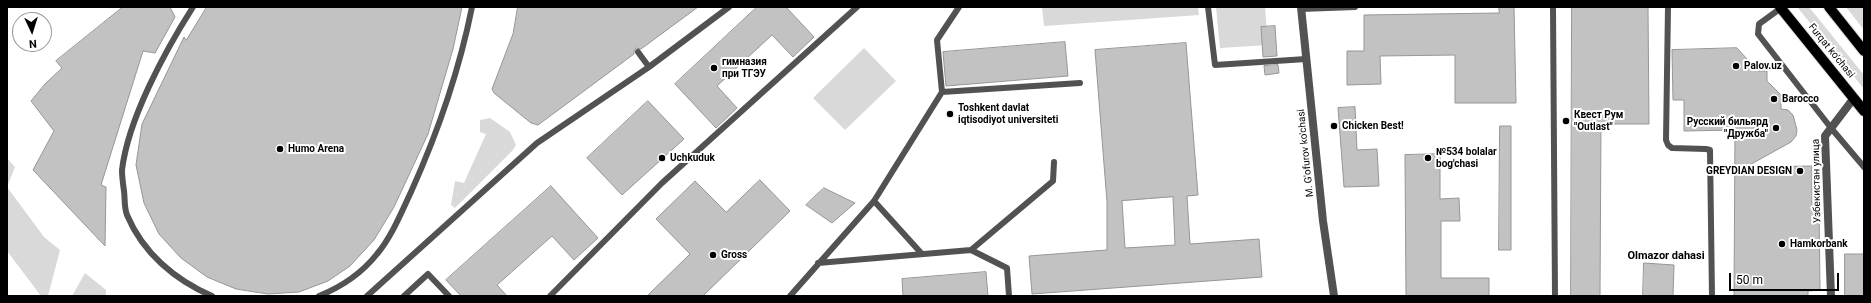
<!DOCTYPE html>
<html>
<head>
<meta charset="utf-8">
<style>
  body { margin:0 }
  #map { position:relative; width:1871px; height:303px; overflow:hidden; background:#fff; font-family:Roboto,sans-serif }
  canvas { display:block }
  .frame { position:absolute; inset:0; border:8px solid #000; pointer-events:none }
  .north { position:absolute; left:12px; top:12px; width:40px; height:40px; box-sizing:border-box; background:#fff; border:1px solid #999; border-radius:50%; rotate:176deg; font-size:11px; font-weight:700; line-height:16px; text-align:center; color:#000 }
  .north::after { content:''; display:block; margin:auto; width:14px; height:18px; background:#000; clip-path:polygon(50% 0,100% 100%,50% 72%,0 100%) }
  .scale { position:absolute; left:1729px; top:273px; width:110px; height:18px; box-sizing:border-box; border:2px solid #000; border-top:0; padding-left:5px; font-size:12px; line-height:14px; white-space:nowrap; color:#000; -webkit-text-stroke:3px #fff; paint-order:stroke }
</style>
</head>
<body>
<div id="map">
<canvas width="1871" height="303"></canvas>
<div class="frame"></div>
<div class="north">N</div>
<div class="scale">50 m</div>
</div>
<script>
const g = document.querySelector('canvas').getContext('2d');
g.lineJoin = 'round';
function fillPath(path, color) {
  g.fillStyle = color;
  g.fill(path, 'evenodd');
}
function strokePath(path, color, width, dash) {
  g.strokeStyle = color;
  g.lineWidth = width;
  g.lineCap = dash ? 'butt' : 'round';
  g.setLineDash(dash || []);
  g.stroke(path);
}
function write(font, color, halo, rows, align = 'center') {
  g.font = font + ' Roboto,sans-serif';
  g.lineWidth = 4;
  g.setLineDash([]);
  g.textBaseline = 'middle';
  g.strokeStyle = halo;
  g.fillStyle = color;
  for (const [text, x, y, turn = 0] of rows) {
    g.save();
    g.translate(x, y);
    g.rotate((+turn || 0) * Math.PI / 180);
    g.textAlign = isNaN(turn) ? turn : align;
    if (halo) g.strokeText(text, 0, 0);
    g.fillText(text, 0, 0);
    g.restore();
  }
}
fillPath(new Path2D(`
  M1042 7H1198L1199 15 1044 26Z
  M1216 7H1265L1268 45 1220 48Z
  M1797 7H1809L1864 75V89Z
  M1846 7H1864V30Z
  M864 48 896 81 845 130 813 98Z
  M490 118 510 132 516 145 513 150 455 208 451 205 455 181 464 183 486 134 480 132V120Z
  M7 158 15 167 7 187 44 237 60 250 48 296H41L7 251Z
  M85 273 106 290V296H72Z`), '#d9d9d9');
const building = new Path2D(`
  M123 7H170L175 17 155 53 143 51 101 185 106 187 105 246 33 170 54 131 31 101 45 84 62 68 56 61Z
  M207 7H462L453 49 428 134 394 207 374 240 350 266 328 281 299 292 268 294 236 289 207 277 181 258 159 234 144 203 136 165 142 124 184 37 186 40Z
  M518 7H698L641 49 636 48 634 51V54L538 125 531 123 494 93 492 89 513 34Z
  M757 7H786L814 37 793 57 772 35 717 86 737 108 716 128 675 84Z
  M1499 7H1514L1516 103H1455V55L1380 56 1381 84 1347 85V51H1364V15L1499 13Z
  M1572 7H1648L1649 124H1601L1600 296H1571Z
  M1275 26 1277 56 1263 57 1261 27Z
  M1065 42 1068 76 946 86 943 52Z
  M1186 43 1198 195 1187 196 1190 244 1259 239 1262 277 1032 294 1029 256 1107 250V202L1095 50ZM1173 197 1175 245 1125 248 1122 201Z
  M1737 48 1758 71H1767V81L1781 95V109L1788 110 1793 115 1797 130 1796 136 1791 142 1746 167 1812 166V207H1819L1820 290 1808 291V296H1734L1735 130 1684 131V100H1673L1672 50Z
  M1278 65 1279 73 1265 75 1264 66Z
  M648 101 684 139 622 195 587 158Z
  M1355 107 1357 150 1377 149 1379 186 1344 187 1338 108Z
  M1500 126H1511V250H1499Z
  M1440 154V199L1459 198 1460 221H1441V278H1489V296H1406L1405 155Z
  M760 180 790 211 703 296H647L690 254 656 219 695 181 726 212Z
  M551 186 598 238 574 260 552 236 497 285 507 296H461L446 280Z
  M824 188 855 203 832 223 806 205Z
  M1845 254H1864V296H1845Z
  M1644 263 1674 265 1673 296H1643Z
  M986 272 988 296H903L902 279Z`);
fillPath(building, '#c2c2c2');
strokePath(building, '#969696', 1);
const primary = new Path2D(`
  M1780 7 1864 111
  M1829 7 1864 51`);
strokePath(primary, '#dbdbdb', 12);
strokePath(new Path2D(`
  M193 7C165 51 128 119 122 170 122 176 123 184 124 191 125 198 124 208 127 215 143 253 175 280 212 296
  M1208 7 1215 65 1306 59
  M1553 7 1555 296
  M1668 7 1666 140 1668 145 1672 148 1706 149 1710 150 1712 296
  M1781 8 1759 24 1758 34 1831 128 1864 167
  M1301 9 1355 7
  M649 67 729 7
  M942 92 1080 83
  M874 201 922 254
  M971 250 1053 181 1054 162
  M818 263 971 250 1007 268 1009 296
  M319 296C341 287 362 273 377 254 392 236 401 213 411 192 438 132 459 72 472 7
  M367 296 537 143 649 67 638 52
  M404 296 428 274 449 296
  M550 296 662 183 857 7
  M790 296 874 201 942 92 937 40 959 7`), '#525252', 6);
strokePath(new Path2D(`
  M1301 7 1323 221 1334 296
  M1831 296 1825 136 1854 98`), '#525252', 8);
strokePath(primary, '#000', 10);
for (const [x, y, r, color] of [
  [1736,66,4,"#000"],
  [714,68,4,"#000"],
  [1774,99,4,"#000"],
  [950,114,4,"#000"],
  [1566,121,4,"#000"],
  [1334,126,4,"#000"],
  [1776,128,4,"#000"],
  [280,149,4,"#000"],
  [662,158,4,"#000"],
  [1428,158,4,"#000"],
  [1800,171,4,"#000"],
  [1782,244,4,"#000"],
  [713,255,4,"#000"]
]) {
  const dot = new Path2D();
  dot.arc(x, y, r, 0, 2 * Math.PI);
  g.fillStyle = color;
  g.fill(dot);
  strokePath(dot, '#fff', 1.5);
}
write('10px', '#000', '#fff', [
  ["Furqat ko'chasi",1831,51,51],
  ["M. G'ofurov ko'chasi",1306,153,-96],
  ["Узбекистан улица",1817,181,-91]
]);
write('bold 10px', '#000', '#fff', [
  ["гимназия",722,62],
  ["при ТГЭУ",722,74],
  ["Palov.uz",1744,66],
  ["Barocco",1782,99],
  ["Toshkent davlat",958,108],
  ["iqtisodiyot universiteti",958,120],
  ["Квест Рум",1574,115],
  ["\"Outlast\"",1574,127],
  ["Русский бильярд",1768,122,"right"],
  ["\"Дружба\"",1768,134,"right"],
  ["Chicken Best!",1342,126],
  ["Humo Arena",288,149],
  ["№534 bolalar",1436,152],
  ["bog'chasi",1436,164],
  ["Uchkuduk",670,158],
  ["GREYDIAN DESIGN",1792,171,"right"],
  ["Hamkorbank",1790,244],
  ["Gross",721,255]
], 'left');
write('bold 11px', '#000', '#fff', [
  ["Olmazor dahasi",1666,256]
]);
</script>
</body>
</html>
